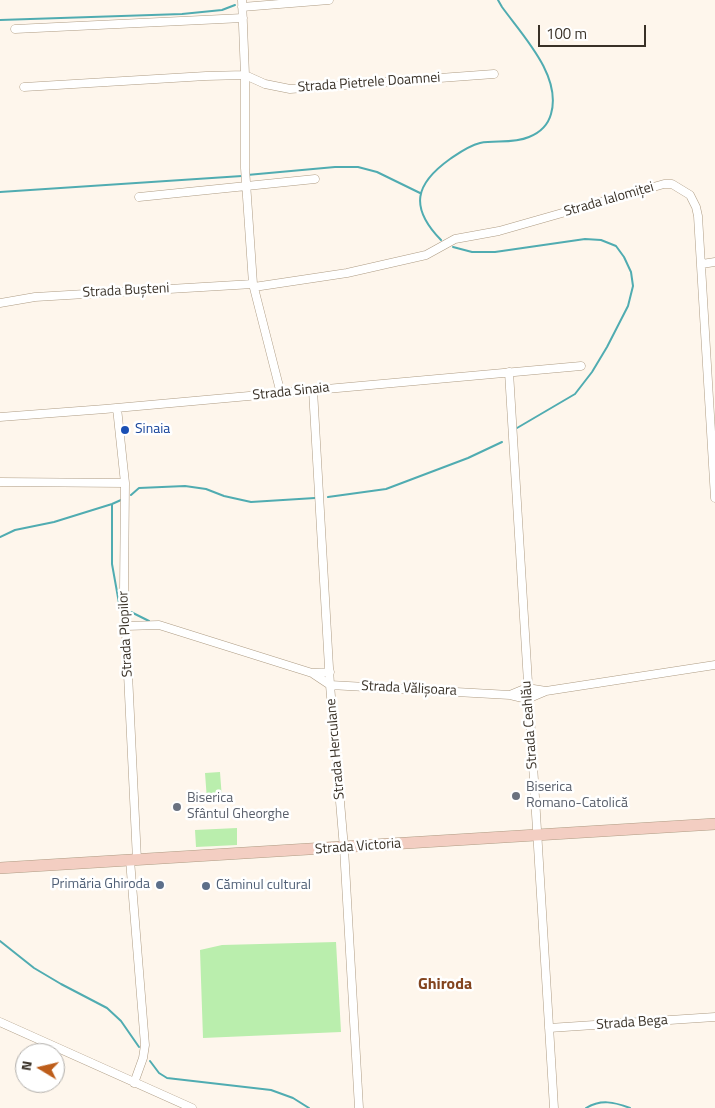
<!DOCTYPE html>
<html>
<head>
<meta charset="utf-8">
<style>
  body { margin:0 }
  #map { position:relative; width:715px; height:1108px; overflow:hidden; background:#fef6ec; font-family:"Titillium Web",sans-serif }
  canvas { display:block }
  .north { position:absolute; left:15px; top:1043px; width:50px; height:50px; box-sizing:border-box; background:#fff; border:1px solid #b0ada9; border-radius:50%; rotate:279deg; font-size:14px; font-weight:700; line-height:20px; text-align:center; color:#393127 }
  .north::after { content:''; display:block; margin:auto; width:18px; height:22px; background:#bd5d1a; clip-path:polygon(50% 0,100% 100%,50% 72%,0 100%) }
  .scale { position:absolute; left:538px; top:25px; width:108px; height:22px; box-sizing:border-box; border:2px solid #393127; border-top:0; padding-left:6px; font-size:15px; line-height:18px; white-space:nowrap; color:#393127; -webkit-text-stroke:4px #fff; paint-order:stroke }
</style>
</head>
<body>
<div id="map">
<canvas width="715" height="1108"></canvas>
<div class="north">N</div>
<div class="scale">100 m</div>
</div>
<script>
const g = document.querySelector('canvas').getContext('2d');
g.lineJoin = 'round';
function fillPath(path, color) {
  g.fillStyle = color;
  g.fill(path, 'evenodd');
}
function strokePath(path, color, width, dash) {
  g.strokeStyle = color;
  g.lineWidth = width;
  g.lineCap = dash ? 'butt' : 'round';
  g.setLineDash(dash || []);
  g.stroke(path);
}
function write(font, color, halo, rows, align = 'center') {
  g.font = font + ' "Titillium Web",sans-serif';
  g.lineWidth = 5;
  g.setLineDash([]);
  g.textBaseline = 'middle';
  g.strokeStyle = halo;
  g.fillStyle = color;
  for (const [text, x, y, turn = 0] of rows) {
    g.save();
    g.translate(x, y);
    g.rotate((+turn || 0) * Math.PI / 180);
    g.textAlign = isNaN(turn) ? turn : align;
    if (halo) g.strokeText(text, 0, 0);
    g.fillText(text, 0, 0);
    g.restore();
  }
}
fillPath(new Path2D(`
  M220 772 222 799 207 800 205 773Z
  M237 828V845L196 847 195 830Z
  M336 942 341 1032 203 1038 200 950 222 945Z`), '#baeead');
strokePath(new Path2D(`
  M0 20 182 14 222 10 235 5
  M247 175 335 167H358L377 172 420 193
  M0 192 242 176
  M441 240C409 207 415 184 450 159 459 153 468 146 480 143 496 140 513 144 529 137 539 133 548 125 551 114 562 76 523 36 502 7L498 0
  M453 247 472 252H495L585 239 601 240 616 246 624 257 631 272 633 286 628 306 607 347 592 372 575 394 517 428
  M131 495 139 488 185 486 206 489 224 496 251 502 315 498
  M328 497 386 489 468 458 502 442
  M112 504V564L119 603
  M0 537 15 530 54 522 112 504 121 500
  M131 612 149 621
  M0 941 34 968 61 984 107 1008 121 1021 139 1047
  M150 1061 159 1073 167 1078 271 1090 293 1098 309 1108
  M586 1108C601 1099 614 1102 630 1108`), '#50acb1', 2);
const street = new Path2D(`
  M242 0 245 75V168L253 284 281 394
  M242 7 329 0
  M15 29 243 18
  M24 87 206 76 245 75 265 84 290 89 494 74
  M139 197 315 179
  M702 264 715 262
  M254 287 347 273 426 255 455 239 499 231 664 184H672L690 195 696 207 698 216 715 498
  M0 303 35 297 253 284
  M509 372C523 618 539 863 554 1108
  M313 390 330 685 344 848 359 1108
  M117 408 125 483 124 591 137 860
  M0 417 105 409 581 366
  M0 482 125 483
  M126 626 159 625 312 673
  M330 672 312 673 330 685 510 695 527 699 546 691 527 688 510 695
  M546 691 715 665
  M130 860 145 1045 143 1058 134 1083
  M0 1022 192 1108
  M549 1028 715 1017`);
const secondary = new Path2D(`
  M0 868 715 824`);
strokePath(street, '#ae9c84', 9);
strokePath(secondary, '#ae9c84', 12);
strokePath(street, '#fff', 8);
strokePath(secondary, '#f3cec2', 11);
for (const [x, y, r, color] of [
  [125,430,5,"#1a4fb4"],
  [516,796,5,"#6b7280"],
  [177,807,5,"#6b7280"],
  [160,885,5,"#5c6f8a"],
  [206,886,5,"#5c6f8a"]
]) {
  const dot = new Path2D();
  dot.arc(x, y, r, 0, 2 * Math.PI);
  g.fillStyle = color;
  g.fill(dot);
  strokePath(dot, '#fff', 2);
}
write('14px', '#393127', '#fff', [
  ["Strada Pietrele Doamnei",369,83,-4],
  ["Strada Ialomiței",609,200,-16],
  ["Strada Bușteni",126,291,-3],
  ["Strada Sinaia",291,392,-6],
  ["Strada Plopilor",126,634,-93],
  ["Strada Vălișoara",409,689,3],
  ["Strada Ceahlău",530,725,-94],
  ["Strada Herculane",336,749,-95],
  ["Strada Victoria",358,847,-4],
  ["Strada Bega",632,1023,-4]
]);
write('14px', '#164399', '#fff', [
  ["Sinaia",135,430]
], 'left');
write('14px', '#5b616d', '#fff', [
  ["Biserica",526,788],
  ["Romano-Catolică",526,804],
  ["Biserica",187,799],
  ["Sfântul Gheorghe",187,815]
], 'left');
write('14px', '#4e5e75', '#fff', [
  ["Primăria Ghiroda",150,885],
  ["Căminul cultural",216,886,"left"]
], 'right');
write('bold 16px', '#83441e', '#fff', [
  ["Ghiroda",445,985]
]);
</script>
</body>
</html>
